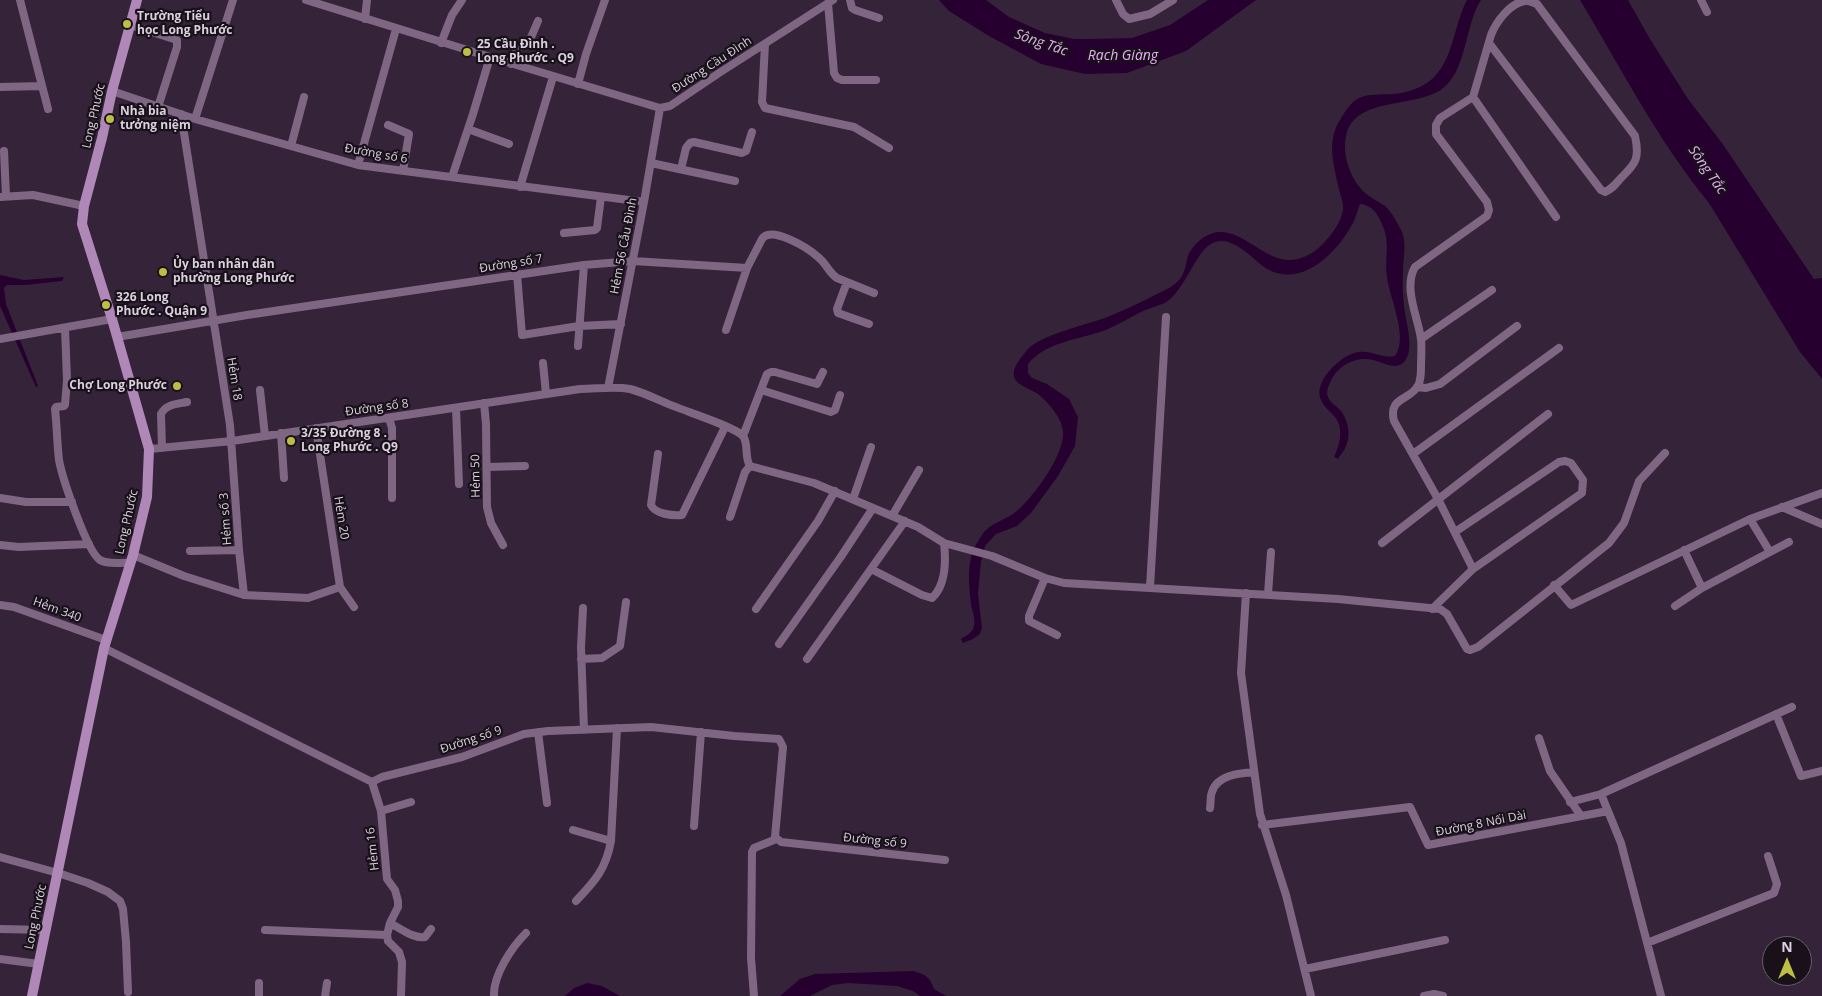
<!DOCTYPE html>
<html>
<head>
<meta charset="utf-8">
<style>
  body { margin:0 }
  #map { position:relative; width:1822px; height:996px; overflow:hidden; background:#352439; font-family:"Open Sans",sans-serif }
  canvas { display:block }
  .north { position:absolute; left:1762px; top:936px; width:50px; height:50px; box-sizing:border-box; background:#18111a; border:1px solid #665d68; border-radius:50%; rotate:0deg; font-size:14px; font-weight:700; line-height:20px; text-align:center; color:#dbd0de }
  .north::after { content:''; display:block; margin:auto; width:18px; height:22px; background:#bcbf43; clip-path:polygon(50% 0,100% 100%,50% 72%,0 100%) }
</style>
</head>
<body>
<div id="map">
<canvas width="1822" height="996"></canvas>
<div class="north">N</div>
</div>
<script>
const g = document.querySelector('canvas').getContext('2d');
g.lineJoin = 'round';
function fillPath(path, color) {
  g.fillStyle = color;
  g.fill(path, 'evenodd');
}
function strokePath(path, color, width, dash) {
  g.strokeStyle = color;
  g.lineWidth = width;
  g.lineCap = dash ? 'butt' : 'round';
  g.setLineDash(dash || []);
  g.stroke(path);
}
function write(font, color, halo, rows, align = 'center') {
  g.font = font + ' "Open Sans",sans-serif';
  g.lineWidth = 4.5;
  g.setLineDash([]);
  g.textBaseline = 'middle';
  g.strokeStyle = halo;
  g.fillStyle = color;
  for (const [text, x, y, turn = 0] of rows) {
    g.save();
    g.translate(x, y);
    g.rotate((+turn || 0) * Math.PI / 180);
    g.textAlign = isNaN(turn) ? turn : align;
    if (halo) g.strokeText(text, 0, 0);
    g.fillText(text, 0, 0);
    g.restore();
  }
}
fillPath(new Path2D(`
  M939 0H986L1009 17 1045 33 1074 39H1089L1132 38 1170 25 1208 0H1256L1186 51 1127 73 1085 74 1041 64 989 36 949 11Z
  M1467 0H1481C1465 24 1467 71 1442 89 1416 108 1358 97 1347 132 1341 152 1349 176 1363 191 1369 197 1378 201 1385 206 1391 211 1396 221 1400 228 1408 241 1403 257 1403 272 1402 286 1403 300 1405 313 1407 326 1412 342 1408 355 1401 374 1385 363 1373 360 1355 356 1337 366 1330 383 1328 387 1326 392 1328 397 1330 403 1337 406 1341 411 1347 419 1351 433 1347 443 1346 449 1341 454 1338 459L1334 457C1340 444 1344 429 1335 417 1331 412 1325 408 1322 402 1311 384 1338 358 1354 353 1369 348 1381 359 1395 356 1409 337 1389 297 1387 277 1384 254 1392 243 1380 220 1376 211 1370 205 1360 204 1358 209 1356 216 1354 221 1339 251 1303 289 1267 269 1253 260 1234 236 1215 242 1195 249 1187 289 1165 303 1158 306 1150 308 1143 311 1130 317 1117 326 1103 331 1077 340 1046 342 1028 364V373L1032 378 1047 384 1069 399 1078 417 1075 446 1058 476 1031 513 1017 526 996 534 985 546 981 561 978 594 982 628 980 634 973 639 963 643 961 639C966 636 971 633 973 629 977 621 972 612 971 604 969 585 966 559 977 543 980 539 982 533 986 530 993 523 1004 520 1013 514 1031 501 1065 455 1063 432 1062 418 1049 403 1038 394 1031 389 1015 385 1014 376 1012 367 1023 355 1028 349 1041 335 1085 325 1105 318 1122 311 1140 303 1157 294 1165 290 1177 285 1182 276 1185 270 1186 263 1188 256 1193 244 1206 233 1219 232 1250 231 1272 273 1306 256 1316 252 1322 245 1329 237 1334 231 1340 222 1342 214 1345 205 1341 198 1339 189 1334 167 1327 144 1338 123 1343 115 1349 104 1357 99 1368 93 1382 95 1393 94 1408 93 1425 87 1435 76 1454 56 1454 24 1467 0Z
  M1580 0H1628L1650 39 1688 99 1722 143 1814 279 1822 278V379L1800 352 1709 203C1658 141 1621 68 1580 0Z
  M0 275 24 280 64 277 62 281 26 285H7L4 288 6 304 38 386 36 387 0 306Z
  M913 971C925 974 930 977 934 989L946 996H920L913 991 897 986 848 983 832 985 810 996H780L800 979 815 974Z
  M587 983 602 986 620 996H565L574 988Z`), '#26002e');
strokePath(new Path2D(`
  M20 0 48 109
  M306 0 490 57 660 108 670 106 719 73 833 0
  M850 0 852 8 855 10 879 18
  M1116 0 1123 14 1129 19 1150 14 1173 0
  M1701 0 1707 12
  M828 3 834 73 837 78 842 80H876
  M365 19 367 0
  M130 25 177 40V47L158 107
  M441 43 452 15 462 0
  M765 44 762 102 765 108 854 127 889 148
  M511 64C515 52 517 46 529 42L538 21
  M578 84 586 54 605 0
  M0 87 42 86
  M112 91 195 119 358 165 644 202
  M1473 97 1556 217
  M181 114 230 425 239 550 244 595
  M195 119 233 0
  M388 125 409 134 403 171
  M468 129 509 144
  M291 146 304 97
  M4 151 6 196
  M651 163 735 181
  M358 165 396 29
  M681 169 686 148 690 143 694 142 742 153 746 151 752 132
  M452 177 473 114 490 57
  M520 187 553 77
  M0 197 33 195 84 206
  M564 233 595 230 597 228 601 197
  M517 274 522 335 579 326 621 324
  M847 282 837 309 838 313 869 324
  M65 328 67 380 65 405 64 406 56 407 55 409C57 426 57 443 59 460 62 477 87 552 100 560 108 565 121 562 130 563
  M726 330 747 268
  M117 337 247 315 584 265 633 261 747 268 762 239C771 225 808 248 818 257 826 263 829 273 837 278L874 293
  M0 339 112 319
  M1421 339 1492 290
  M578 346 584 265
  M543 363 546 394
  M1417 387 1426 388 1440 384 1517 326
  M608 388 644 202 660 108
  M260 390 265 436
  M761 390 831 412 835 410 840 395
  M484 403 486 424 487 507 491 523 503 545
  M456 408 459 484
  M389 418 392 428V498
  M316 428 340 587 354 607
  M281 433 284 478
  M743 436 767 374 771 372H775L817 384 823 372
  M162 448 161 414C166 404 177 404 187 402
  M149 449 232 441 580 389C596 389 614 386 630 389 642 392 654 398 666 403 681 410 734 426 743 436 749 444 744 457 750 466L814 483 918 527 944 543 992 556 1045 578 1064 583 1338 599 1440 609 1447 614 1467 649 1470 650 1478 647 1609 543 1624 523 1639 481 1665 453
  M658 454 651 505C655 514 673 516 682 515L725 427
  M1413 454 1559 348
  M487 467 525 466
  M0 498 26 502H72
  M853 499 871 447
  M1782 507 1822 524
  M892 516 919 470
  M730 517 745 472 750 466
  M1750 519 1770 552
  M1455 532 1559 462 1565 461 1571 463 1583 480 1582 493 1473 569
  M1382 543 1548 414
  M0 545 19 547 89 544
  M190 551 239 550
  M133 555 184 576 244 595 308 598 340 587
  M871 569 922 595 932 598C946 585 946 561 944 543
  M1045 578 1029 616V621L1057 635
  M1554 585 1571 605 1750 519 1822 493
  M1150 587 1166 317
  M1702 588 1789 542
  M1246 593 1241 673 1260 814 1286 895 1311 996
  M1268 594 1271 552
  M0 605 14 607 106 640
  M1675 606 1702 588 1684 550
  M583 608 581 647 584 730
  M756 609 818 521 835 491
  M1432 609 1473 569 1438 499 1394 421C1388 397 1409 401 1418 386 1421 380 1421 373 1421 367 1421 358 1422 348 1421 339 1418 317 1403 288 1415 267L1487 216 1489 210 1487 202 1436 134V125L1440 118 1473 97 1491 35C1496 22 1510 3 1525 1 1528 0 1533 3 1537 4L1635 136C1640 159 1636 163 1620 179 1615 185 1612 189 1605 192L1601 190 1489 43
  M779 644 840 558 873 508
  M104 648 372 782
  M581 659 602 658 620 646 626 602
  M807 659 905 521
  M1776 714 1801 776 1822 771
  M538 732 547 803
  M1539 738 1550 771 1581 816
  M372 782 382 777 462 757 524 734 548 731 651 727 734 736 779 739 783 747 775 837 774 840 754 848 752 852 751 958 754 996
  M372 782 381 811 387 879 395 890 398 901V907L390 923 387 935 388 941 399 952 402 962 401 996
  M1570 802 1601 794
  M1210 808C1211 803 1210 796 1212 792 1217 775 1240 773 1254 772
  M381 811 411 802
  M1262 825 1410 807 1428 845 1608 811
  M694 826 701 732
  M573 830 611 841
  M775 837 781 842 945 860
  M0 857 58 873 88 883 108 892 120 901 123 909 126 942 128 992
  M576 901C595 881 606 869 611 841L617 728
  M390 923C400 928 413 939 425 937L431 929
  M0 929 46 930
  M265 930 387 935
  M1647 943 1774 893 1777 884 1768 856
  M0 959 39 964
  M1305 969 1445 940
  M259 996V983
  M325 996 327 983
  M494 996C493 975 512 947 526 933
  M1424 996 1434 994 1443 996
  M1661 996 1621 843 1601 794 1792 707`), '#7f6784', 8);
strokePath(new Path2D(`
  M32 996 104 648 133 555 147 497 149 449 112 319 82 224 84 206 102 138 112 91 137 0`), '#af88b7', 10);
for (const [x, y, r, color] of [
  [127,24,5,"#bcbf43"],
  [467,52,5,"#bcbf43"],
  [110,119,5,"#bcbf43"],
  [163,272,5,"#bcbf43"],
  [106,305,5,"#bcbf43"],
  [177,386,5,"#bcbf43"],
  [291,441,5,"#bcbf43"]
]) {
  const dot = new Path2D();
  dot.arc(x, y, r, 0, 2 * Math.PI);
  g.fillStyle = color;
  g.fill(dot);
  strokePath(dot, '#18111a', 2);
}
write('bold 12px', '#dbd0de', '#18111a', [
  ["Trường Tiểu",137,17],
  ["học Long Phước",137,31],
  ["25 Cầu Đình .",477,45],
  ["Long Phước . Q9",477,59],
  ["Nhà bia",120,112],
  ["tưởng niệm",120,126],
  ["Ủy ban nhân dân",173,265],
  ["phường Long Phước",173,279],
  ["326 Long",116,298],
  ["Phước . Quận 9",116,312],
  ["Chợ Long Phước",167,386,"right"],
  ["3/35 Đường 8 .",301,434],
  ["Long Phước . Q9",301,448]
], 'left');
write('12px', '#dbd0de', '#18111a', [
  ["Đường Cầu Đình",712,65,-33],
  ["Long Phước",94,116,-77],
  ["Đường số 6",376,154,10],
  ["Hẻm 56 Cẫu Đình",624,246,-79],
  ["Đường số 7",511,264,-9],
  ["Hẻm 18",234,379,81],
  ["Đường số 8",377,408,-8],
  ["Hẻm 50",476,476,-91],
  ["Hẻm 20",341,518,81],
  ["Hẻm số 3",226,519,-94],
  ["Long Phước",127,522,-77],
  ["Hẻm 340",57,610,20],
  ["Đường số 9",471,740,-18],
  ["Đường 8 Nối Dài",1481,824,-11],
  ["Đường số 9",875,841,6],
  ["Hẻm 16",373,849,-96],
  ["Long Phước",36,917,-78]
]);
write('italic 14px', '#eaaef7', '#18111a', [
  ["Sông Tắc",1041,43,19],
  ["Rạch Giàng",1123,56],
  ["Sông Tắc",1707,170,55]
]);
</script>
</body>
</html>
